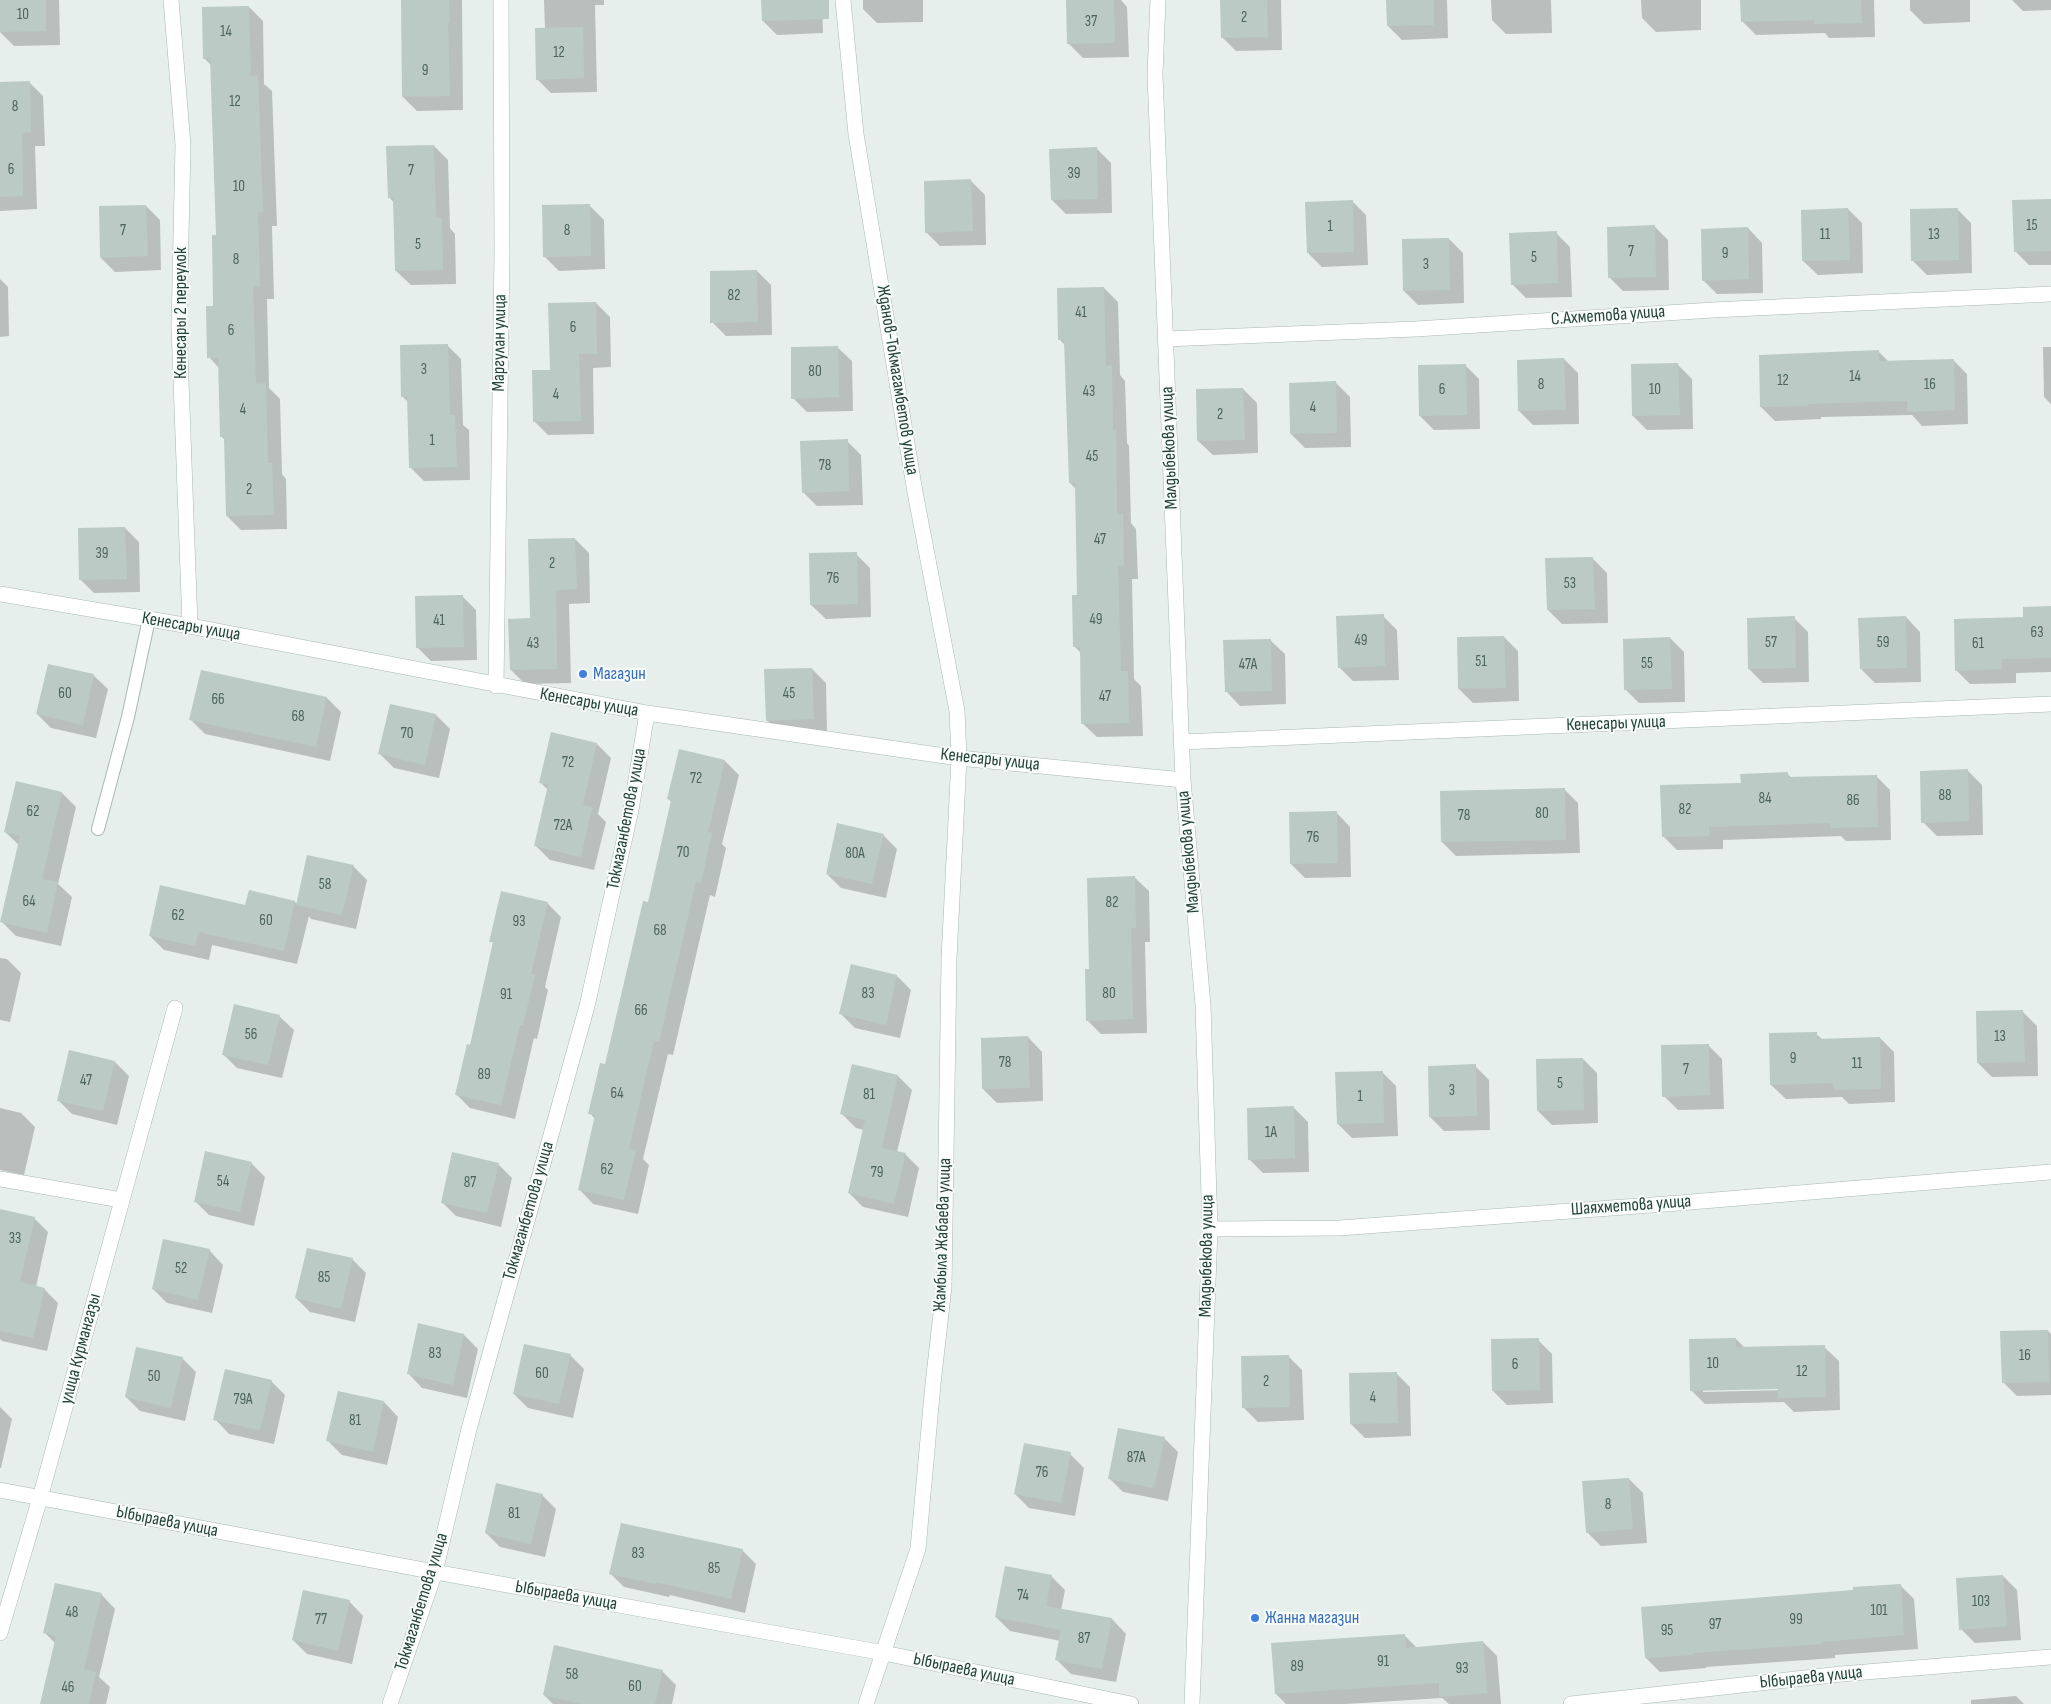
<!DOCTYPE html>
<html>
<head>
<meta charset="utf-8">
<style>
  body { margin:0 }
  canvas { display:block; background:#e6efeb }
</style>
</head>
<body>
<canvas width="2051" height="1704"></canvas>
<script>
const g = document.querySelector('canvas').getContext('2d');
g.lineJoin = 'round';
function fillPath(path, color) {
  g.fillStyle = color;
  g.fill(path, 'evenodd');
}
function strokePath(path, color, width, dash) {
  g.strokeStyle = color;
  g.lineWidth = width;
  g.lineCap = dash ? 'butt' : 'round';
  g.setLineDash(dash || []);
  g.stroke(path);
}
function write(font, color, halo, rows, align = 'center') {
  g.font = font + ' "Sofia Sans Condensed",sans-serif';
  g.lineWidth = 4;
  g.setLineDash([]);
  g.textBaseline = 'middle';
  g.strokeStyle = halo;
  g.fillStyle = color;
  for (const [text, x, y, turn = 0] of rows) {
    g.save();
    g.translate(x, y);
    g.rotate((+turn || 0) * Math.PI / 180);
    g.textAlign = isNaN(turn) ? turn : align;
    if (halo) g.strokeText(text, 0, 0);
    g.fillText(text, 0, 0);
    g.restore();
  }
}
fillPath(new Path2D(`
  M0 0H59L60 45 14 46 0 32Z
  M402 0H462L463 110 417 111 403 97Z
  M544 0H604V5H595L597 92 551 93 537 79 545 29Z
  M763 0H822L823 33 777 35 763 21Z
  M863 0H923V22L877 23 863 9Z
  M1068 0H1121L1127 7 1129 57 1083 58 1069 44Z
  M1221 0H1281L1282 50 1236 51 1222 37Z
  M1387 0H1447L1448 38 1402 40 1388 26Z
  M1491 0H1551L1552 33 1506 34 1492 20Z
  M1641 0H1701V30L1656 32 1642 18Z
  M1741 0H1874L1875 37 1829 38 1825 33 1756 35 1742 21Z
  M1910 0H1970V22L1924 24 1910 10Z
  M2012 0H2051V10L2023 11Z
  M249 7 263 21 264 84 272 91 277 226H272L274 299H267L269 388 280 399 282 474 286 479 287 529 241 530 227 516 225 440 221 436 219 368 209 357 214 307 217 236 211 65 204 58Z
  M29 82 43 96 45 146H35L37 209 0 211V83Z
  M434 146 448 160 450 228 455 234 456 284 411 285 396 271 394 203 389 197Z
  M1097 149 1111 163 1112 213 1066 214 1052 200Z
  M971 181 985 195 986 245 940 246 926 232Z
  M2051 200V265H2029L2015 251Z
  M1352 201 1366 215 1368 265 1322 267 1308 253Z
  M589 205 604 220 605 269 559 271 545 257Z
  M146 206 160 220 161 270 115 272 101 258Z
  M1848 209 1862 223 1863 273 1818 275 1803 261Z
  M1957 209 1971 223 1972 273 1927 275 1913 261Z
  M1654 226 1668 240 1669 290 1623 291 1609 277Z
  M1748 228 1762 243 1763 293 1717 294 1703 280Z
  M1556 233 1570 247 1572 297 1526 298 1512 284Z
  M1449 239 1463 253 1464 303 1418 305 1404 291Z
  M757 271 771 285 772 335 726 336 712 322Z
  M0 279 8 287 9 336 0 337Z
  M1104 288 1118 302 1120 375 1125 381 1127 443 1129 446 1131 523 1136 529 1138 579H1132L1134 679 1141 686 1143 736 1097 737 1082 723 1081 653 1074 646 1078 596 1076 489 1070 483 1065 345 1059 339Z
  M596 303 610 317 611 367 593 368 594 434 548 435 534 421 551 371Z
  M447 345 461 359 463 425 469 430 470 480 424 481 410 467 408 402 402 396Z
  M837 347 852 361 853 411 807 412 793 398Z
  M2043 347H2051V404L2044 397Z
  M1878 351 1889 362 1953 360 1967 374 1968 424 1922 426 1912 415 1821 417V419L1775 421 1761 407Z
  M1564 359 1578 373 1579 424 1533 425 1519 411Z
  M1465 365 1479 379 1480 429 1434 430 1420 416Z
  M1678 365 1692 379 1693 429 1647 430 1633 416Z
  M1336 383 1350 397 1351 447 1305 448 1291 434Z
  M1243 389 1257 403 1258 453 1213 455 1198 441Z
  M847 441 861 455 863 505 817 506 803 492Z
  M125 528 139 542 140 592 94 593 80 579Z
  M575 539 589 553 590 603 569 604 571 683 525 684 511 670 531 619Z
  M856 554 870 568 871 617 826 619 811 605Z
  M1593 559 1607 573 1608 623 1562 624 1548 610Z
  M462 596 476 610 477 660 431 661 417 647Z
  M2051 608V672L2016 673V683L1970 684 1956 670 2025 618Z
  M1383 616 1397 630 1399 680 1353 681 1339 667Z
  M1906 617 1920 632 1921 682 1875 683 1861 669Z
  M1794 618 1808 632 1809 682 1763 683 1749 669Z
  M1504 637 1518 651 1519 701 1473 703 1459 689Z
  M1670 638 1684 652 1685 702 1639 703 1625 689Z
  M1270 640 1285 654 1286 704 1240 706 1226 691Z
  M812 669 826 683 827 733 781 734 767 720Z
  M93 675 108 689 96 738 51 728 37 714Z
  M327 698 341 712 330 761 205 734 191 720Z
  M436 715 450 729 439 778 394 768 380 754Z
  M597 744 611 758 598 814 606 822 594 870 550 860 536 846 548 790 541 783Z
  M725 761 739 775 722 844 726 848 715 897 710 895 673 1055 668 1054 643 1159 649 1165 638 1214 593 1204 579 1189 595 1119 590 1113 606 1066 649 904 672 802 668 799Z
  M1968 771 1982 785 1983 835 1937 836 1923 822Z
  M1787 774 1792 778 1876 776 1890 790 1891 840 1846 841 1841 836 1723 840V849L1677 850 1663 836 1742 784Z
  M17 783 62 793 76 807 58 884 72 897 61 946 16 936 2 922 19 845 5 832Z
  M1564 789 1578 803 1580 853 1456 856 1442 842Z
  M1336 812 1350 827 1351 877 1305 878 1291 864Z
  M883 835 897 849 886 898 841 888 827 874Z
  M353 866 367 880 356 929 311 919 309 916 297 964 212 945 209 960 164 950 150 936 246 906 295 902 297 904Z
  M1134 877 1149 891 1150 942H1145L1147 1033 1101 1034 1087 1020 1091 970Z
  M547 903 561 917 545 987 548 990 537 1039 534 1038 515 1119 470 1108 456 1094 471 1046 494 944 491 941Z
  M0 958 7 959 21 973 10 1022 0 1020Z
  M897 976 911 990 900 1038 855 1028 841 1014Z
  M2023 1012 2037 1026 2038 1076 1992 1077 1978 1063Z
  M279 1016 294 1030 282 1078 237 1068 223 1054Z
  M1816 1034 1823 1040 1880 1038 1894 1052 1895 1102 1849 1104 1842 1097 1786 1099 1771 1085Z
  M1028 1037 1042 1052 1043 1101 997 1103 983 1089Z
  M1708 1045 1722 1059 1724 1109 1678 1110 1664 1096Z
  M1583 1059 1597 1073 1598 1123 1552 1125 1538 1111Z
  M115 1062 129 1076 117 1125 72 1114 58 1100Z
  M1475 1066 1489 1080 1490 1130 1444 1131 1430 1117Z
  M1382 1072 1396 1086 1398 1136 1352 1138 1338 1124Z
  M898 1076 912 1090 897 1152 905 1154 919 1168 908 1217 863 1207 849 1193 864 1130 856 1128 842 1114Z
  M0 1108 21 1113 35 1127 24 1175 0 1170Z
  M1294 1108 1308 1122 1309 1172 1263 1173 1249 1159Z
  M251 1163 265 1177 254 1226 209 1215 195 1201Z
  M498 1164 512 1178 501 1227 456 1216 442 1202Z
  M0 1210 34 1218 48 1232 36 1287 44 1289 58 1303 47 1351 2 1341 0 1339Z
  M209 1250 223 1265 212 1313 167 1303 153 1289Z
  M352 1259 366 1273 355 1322 310 1312 296 1298Z
  M419 1325 464 1335 478 1349 467 1398 422 1388 408 1373Z
  M2048 1331 2051 1334V1395L2017 1396 2003 1382Z
  M1736 1339 1745 1348 1824 1347 1839 1361 1840 1410 1794 1412 1784 1402 1705 1404 1691 1390ZM1784 1387 1785 1390 1703 1392V1389Z
  M1538 1340 1552 1354 1553 1403 1507 1405 1493 1391Z
  M570 1355 584 1369 573 1418 528 1408 514 1394Z
  M1288 1356 1302 1370 1304 1420 1258 1422 1244 1408Z
  M182 1358 196 1372 185 1421 140 1411 126 1397Z
  M1396 1373 1410 1387 1411 1436 1365 1438 1351 1424Z
  M271 1381 285 1395 274 1444 229 1434 215 1419Z
  M384 1402 398 1417 387 1465 342 1455 328 1441Z
  M0 1407 12 1419 1 1468H0Z
  M1164 1438 1178 1452 1168 1501 1123 1492 1109 1478Z
  M1070 1454 1084 1468 1075 1516 1029 1508 1015 1494Z
  M1629 1479 1643 1493 1647 1543 1601 1546 1587 1532Z
  M542 1495 556 1509 545 1557 500 1547 486 1533Z
  M742 1550 756 1564 745 1613 670 1595 669 1597 624 1587 610 1573Z
  M1051 1576 1065 1590 1061 1610 1112 1619 1126 1634 1116 1682 1071 1674 1057 1660 1061 1641 1010 1631 996 1617Z
  M2003 1576 2017 1590 2021 1640 1975 1643 1961 1629Z
  M1900 1585 1914 1599 1918 1649 1835 1655V1658L1706 1667V1668L1660 1672 1646 1658 1854 1591Z
  M101 1594 115 1609 99 1677 110 1687 106 1704H41L55 1643 45 1633Z
  M349 1601 363 1616 352 1664 307 1654 293 1640Z
  M1404 1635 1417 1648 1483 1642 1497 1656 1501 1704H1449L1442 1698 1346 1704H1286L1276 1694Z
  M662 1671 676 1685 672 1704H553L544 1695Z
  M2016 1696 2024 1704H1971V1700Z`), '#0003');
fillPath(new Path2D(`
  M0 0H46V31L0 32Z
  M401 0H449L450 23H448L450 96 402 97Z
  M761 0H829V19L762 21Z
  M1066 0H1114L1115 43 1067 44Z
  M1220 0H1267L1268 37 1221 38Z
  M1386 0H1434V25L1387 26Z
  M1740 0H1861L1862 23 1814 24V20L1741 22Z
  M249 6 251 76 258 75 263 212H258L260 286H253L256 384 266 383 268 463H272L274 515 226 516 224 436 220 437 218 358H207L206 306H213L212 235H216L210 58 203 59 202 7Z
  M583 27 584 78 536 80 535 28Z
  M30 81 31 132 22 133 23 196 0 197V82Z
  M434 145 436 218H442L443 270 395 271 393 198H388L386 146Z
  M1097 147 1098 199 1051 200 1049 149Z
  M971 179 973 231 925 233 924 181Z
  M2051 199V251L2014 252 2012 200Z
  M1353 200 1354 252 1307 253 1305 202Z
  M590 204 591 256 543 257 542 205Z
  M146 205 148 256 100 258 99 206Z
  M1848 208 1850 260 1802 261 1801 210Z
  M1958 208 1959 260 1911 261 1910 209Z
  M1655 225 1656 277 1608 278 1607 227Z
  M1748 227 1749 279 1702 281 1701 229Z
  M1557 231 1558 283 1511 285 1509 233Z
  M1449 238 1450 290 1403 291 1402 239Z
  M757 270 758 322 710 323V271Z
  M1104 287 1106 366 1112 365 1113 430H1116L1117 514H1123L1124 565 1118 566 1121 671H1128L1129 723 1081 724 1080 647H1073L1072 595H1077L1075 483H1069L1064 340H1058L1057 288Z
  M596 302 597 354H579L581 421 533 422 532 370H550L548 303Z
  M448 344 450 415H455L457 467 409 468 407 397H401L400 345Z
  M838 346 839 397 791 399V347Z
  M1879 350V361L1954 359 1955 410 1907 412V401L1807 404 1808 406 1760 407 1759 355Z
  M1564 358 1566 410 1518 411 1517 360Z
  M1678 363 1680 415 1632 416 1631 364Z
  M1466 364 1467 415 1419 416 1418 365Z
  M1336 381 1337 433 1290 434 1289 383Z
  M1243 388 1245 440 1197 441 1196 389Z
  M848 439 849 491 802 493 800 441Z
  M125 527 127 579 79 580 78 528Z
  M575 538 577 589 556 590 557 669 510 670 508 619 530 618 528 539Z
  M857 552 858 604 810 605 809 553Z
  M1593 557 1595 609 1547 610 1545 558Z
  M463 595 464 647 416 648 415 596Z
  M2051 606V658L2002 659V669L1955 671 1954 619 2023 617V607Z
  M1384 614 1385 666 1338 668 1336 616Z
  M1795 616 1796 668 1748 669 1747 618Z
  M1906 616 1907 668 1860 669 1858 618Z
  M1504 636 1506 688 1458 689 1457 637Z
  M1670 637 1672 689 1624 690 1623 639Z
  M1271 639 1272 691 1225 692 1223 640Z
  M48 664 94 674 83 725 36 714Z
  M812 668 814 719 766 721 764 669Z
  M201 670 327 697 316 747 189 720Z
  M390 704 436 714 425 765 378 754Z
  M551 732 597 743 583 805 592 807 581 857 534 846 548 785 539 783Z
  M679 749 725 760 708 832 712 833 701 883 696 882 659 1042 654 1041 629 1148 636 1150 624 1200 578 1190 595 1115 588 1114 600 1063 605 1064 643 901 648 902 671 800 667 799Z
  M1968 769 1969 821 1921 823 1920 771Z
  M1788 772V777L1877 775 1878 827 1830 828V823L1709 827V836L1662 837 1660 785 1741 783 1740 774Z
  M16 781 62 792 42 879 58 882 47 933 0 922 20 836 4 832Z
  M1565 788 1566 840 1441 842 1440 791Z
  M1337 811 1338 863 1290 864 1289 812Z
  M837 823 884 834 872 884 826 874Z
  M307 855 354 865 342 915 296 905Z
  M1135 876 1136 928H1131L1133 1019 1086 1021 1085 969H1089L1087 878Z
  M160 885 245 905 249 890 295 901 284 951 198 932 195 946 149 936Z
  M501 891 548 902 531 974 535 975 523 1025H520L501 1105 455 1095 467 1044 470 1045 493 942H489Z
  M851 964 897 975 886 1025 839 1014Z
  M234 1004 280 1015 268 1065 222 1055Z
  M2023 1010 2025 1062 1977 1063 1976 1011Z
  M1817 1032V1039L1880 1037 1881 1089 1834 1090 1833 1083 1770 1085 1769 1033Z
  M1028 1036 1030 1088 982 1089 981 1038Z
  M1709 1044 1710 1095 1662 1097 1661 1045Z
  M69 1050 115 1061 103 1111 57 1101Z
  M1583 1058 1584 1110 1537 1111 1536 1059Z
  M852 1064 898 1075 882 1148 906 1153 894 1204 848 1193 865 1120 840 1114Z
  M1476 1064 1477 1116 1429 1117 1428 1066Z
  M1383 1071 1384 1123 1337 1124 1335 1072Z
  M1294 1106 1295 1158 1248 1160 1247 1108Z
  M205 1151 252 1162 240 1212 194 1202Z
  M452 1152 499 1163 487 1213 441 1203Z
  M0 1209 35 1217 20 1282 45 1288 33 1338 0 1331Z
  M163 1239 210 1249 198 1300 152 1289Z
  M307 1248 353 1258 341 1309 295 1298Z
  M418 1323 464 1334 453 1385 407 1374Z
  M2048 1330 2049 1382 2002 1383 2000 1331Z
  M1539 1338 1540 1390 1492 1391 1491 1339Z
  M1736 1338V1347L1825 1345 1826 1397 1778 1398V1389L1690 1391 1689 1339Z
  M524 1344 571 1354 559 1404 513 1394Z
  M136 1347 183 1357 171 1408 125 1397Z
  M1289 1355 1290 1407 1242 1408 1241 1356Z
  M225 1369 272 1380 260 1430 213 1420Z
  M1397 1372 1398 1423 1350 1424 1349 1373Z
  M338 1391 384 1401 373 1452 326 1441Z
  M1118 1428 1165 1437 1154 1488 1108 1479Z
  M1024 1443 1071 1452 1061 1503 1014 1494Z
  M1629 1478 1633 1529 1586 1533 1582 1481Z
  M496 1483 543 1494 531 1544 485 1533Z
  M621 1523 743 1549 731 1599 656 1582 655 1584 609 1574Z
  M1005 1566 1052 1575 1046 1606 1112 1618 1102 1669 1055 1660 1061 1630 995 1617Z
  M2003 1575 2007 1626 1959 1630 1956 1578Z
  M55 1583 102 1593 84 1669 96 1672 89 1704H40L56 1636 43 1633Z
  M1901 1584 1904 1635 1822 1642V1644L1693 1653V1655L1645 1658 1641 1607 1853 1590V1587Z
  M303 1590 350 1600 338 1651 292 1640Z
  M1405 1634 1406 1648 1483 1641 1487 1693 1439 1697V1683L1275 1694 1271 1643Z
  M554 1645 663 1670 655 1704H581L543 1695Z`), '#bbcac4');
const service = new Path2D(`
  M98 829 128 717 149 619`);
const minor = new Path2D(`
  M171 0 183 145 179 326 190 626
  M843 0 856 134 915 492 957 711 959 758 949 959 944 1287 933 1384 918 1549 866 1704
  M1158 0 1155 74 1183 780 1203 1005 1210 1229 1192 1704
  M1165 339 1416 329 1713 310 2051 294
  M0 594 190 626 647 713 959 758 1183 780
  M496 686 502 254 501 0
  M1182 742 2051 704
  M0 1179 121 1200
  M1210 1229 1339 1228 1679 1203 2051 1172
  M0 1490 435 1572 884 1653 1131 1704
  M0 1633 40 1498 175 1008
  M390 1704 435 1572 469 1429 587 1006 631 810 647 713
  M1571 1704 1841 1674 2051 1657`);
strokePath(service, '#a8b8b2', 14);
strokePath(minor, '#a8b8b2', 16);
strokePath(service, '#fff', 12);
strokePath(minor, '#fff', 15);
for (const [x, y, r, color] of [
  [583,674,5,"#3f7fe0"],
  [1255,1618,5,"#3f7fe0"]
]) {
  const dot = new Path2D();
  dot.arc(x, y, r, 0, 2 * Math.PI);
  g.fillStyle = color;
  g.fill(dot);
  strokePath(dot, '#f7fbf9', 2);
}
write('15px', '#4a645c', null, [
  ["10",23,15],
  ["2",1244,18],
  ["37",1091,22],
  ["14",226,32],
  ["12",559,53],
  ["9",425,71],
  ["12",235,102],
  ["8",15,107],
  ["6",11,170],
  ["7",411,171],
  ["39",1074,174],
  ["10",239,187],
  ["15",2032,226],
  ["1",1330,227],
  ["7",123,231],
  ["8",567,231],
  ["11",1825,235],
  ["13",1934,235],
  ["5",418,245],
  ["7",1631,252],
  ["9",1725,254],
  ["5",1534,258],
  ["8",236,260],
  ["3",1426,265],
  ["82",734,296],
  ["41",1081,313],
  ["6",573,328],
  ["6",231,331],
  ["3",424,370],
  ["80",815,372],
  ["14",1855,377],
  ["12",1783,381],
  ["8",1541,385],
  ["16",1930,385],
  ["6",1442,390],
  ["10",1655,390],
  ["43",1089,392],
  ["4",556,395],
  ["4",1313,408],
  ["4",243,410],
  ["2",1220,415],
  ["1",432,441],
  ["45",1092,457],
  ["78",825,466],
  ["2",249,490],
  ["47",1100,540],
  ["39",102,554],
  ["2",552,564],
  ["76",833,579],
  ["53",1570,584],
  ["49",1096,620],
  ["41",439,621],
  ["63",2037,633],
  ["49",1361,641],
  ["57",1771,643],
  ["59",1883,643],
  ["43",533,644],
  ["61",1978,644],
  ["51",1481,662],
  ["55",1647,664],
  ["47А",1248,665],
  ["60",65,694],
  ["45",789,694],
  ["47",1105,697],
  ["66",218,700],
  ["68",298,717],
  ["70",407,734],
  ["72",568,763],
  ["72",696,779],
  ["88",1945,796],
  ["84",1765,799],
  ["86",1853,801],
  ["82",1685,810],
  ["62",33,812],
  ["80",1542,814],
  ["78",1464,816],
  ["72А",563,826],
  ["76",1313,838],
  ["70",683,853],
  ["80А",855,854],
  ["58",325,885],
  ["64",29,902],
  ["82",1112,903],
  ["62",178,916],
  ["60",266,921],
  ["93",519,922],
  ["68",660,931],
  ["83",868,994],
  ["80",1109,994],
  ["91",506,995],
  ["66",641,1011],
  ["56",251,1035],
  ["13",2000,1037],
  ["9",1793,1059],
  ["78",1005,1063],
  ["11",1857,1064],
  ["7",1686,1070],
  ["89",484,1075],
  ["47",86,1081],
  ["5",1560,1084],
  ["3",1452,1091],
  ["64",617,1094],
  ["81",869,1095],
  ["1",1360,1097],
  ["1А",1271,1133],
  ["62",607,1170],
  ["79",877,1173],
  ["54",223,1182],
  ["87",470,1183],
  ["33",15,1239],
  ["52",181,1269],
  ["85",324,1278],
  ["83",435,1354],
  ["16",2025,1356],
  ["10",1713,1364],
  ["6",1515,1365],
  ["12",1802,1372],
  ["60",542,1374],
  ["50",154,1377],
  ["2",1266,1382],
  ["4",1373,1398],
  ["79А",243,1400],
  ["81",355,1421],
  ["87А",1136,1458],
  ["76",1042,1473],
  ["8",1608,1505],
  ["81",514,1514],
  ["83",638,1554],
  ["85",714,1569],
  ["74",1023,1596],
  ["103",1981,1602],
  ["101",1879,1611],
  ["48",72,1613],
  ["77",321,1620],
  ["99",1796,1620],
  ["97",1715,1625],
  ["95",1667,1631],
  ["87",1084,1639],
  ["91",1383,1662],
  ["89",1297,1667],
  ["93",1462,1669],
  ["58",572,1675],
  ["60",635,1687],
  ["46",68,1688]
]);
write('18px', '#24423a', '#f7fbf9', [
  ["Кенесары 2 переулок",181,313,-90],
  ["С.Ахметова улица",1608,316,-4],
  ["Маргулан улица",500,343,-89],
  ["Жданов-Токмагамбетов улица",897,380,81],
  ["Малдыбекова улица",1170,448,-92],
  ["Кенесары улица",191,627,10],
  ["Кенесары улица",589,703,10],
  ["Кенесары улица",1616,724,-2],
  ["Кенесары улица",990,760,6],
  ["Токмаганбетова улица",627,819,-79],
  ["Малдыбекова улица",1189,852,-95],
  ["Шаяхметова улица",1631,1206,-4],
  ["Токмаганбетова улица",529,1211,-74],
  ["Жамбыла Жабаева улица",943,1235,-88],
  ["Малдыбекова улица",1207,1256,-89],
  ["улица Курмангазы",81,1349,-75],
  ["Ыбыраева улица",167,1522,11],
  ["Ыбыраева улица",566,1596,10],
  ["Токмаганбетова улица",422,1602,-73],
  ["Ыбыраева улица",964,1670,12],
  ["Ыбыраева улица",1811,1678,-6]
]);
write('18px', '#366cbe', '#f7fbf9', [
  ["Магазин",593,674],
  ["Жанна магазин",1265,1618]
], 'left');
</script>
</body>
</html>
